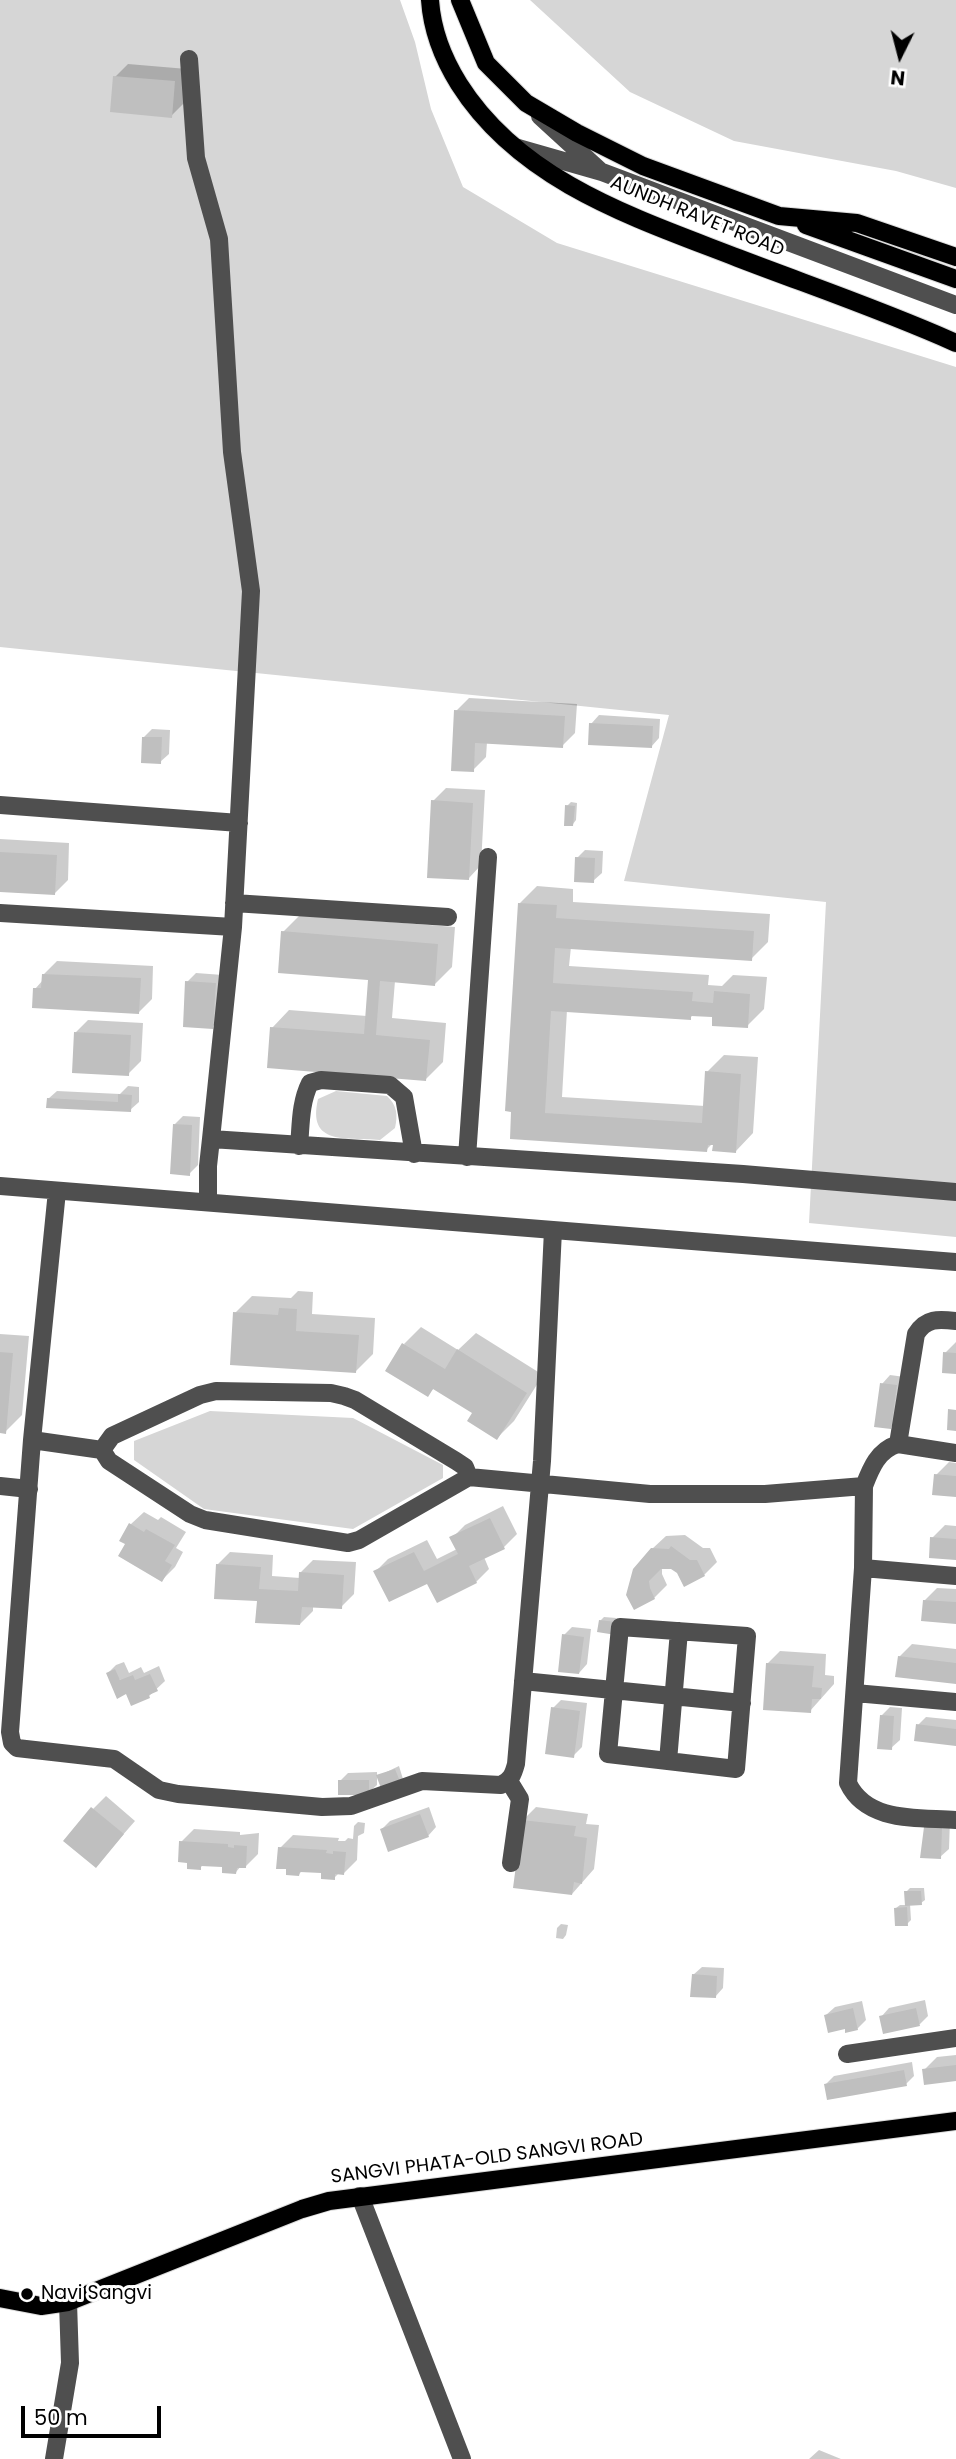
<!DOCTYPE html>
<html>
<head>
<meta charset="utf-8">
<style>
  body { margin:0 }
  #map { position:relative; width:956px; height:2459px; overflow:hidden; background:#fff; font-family:Poppins,sans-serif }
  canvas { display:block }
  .north { position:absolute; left:865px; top:21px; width:70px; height:70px; -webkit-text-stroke:5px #fff; paint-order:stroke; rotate:186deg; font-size:19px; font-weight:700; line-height:28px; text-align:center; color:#000 }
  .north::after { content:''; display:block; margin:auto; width:24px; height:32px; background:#000; clip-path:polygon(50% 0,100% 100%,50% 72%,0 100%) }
  .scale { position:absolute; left:21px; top:2406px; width:140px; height:32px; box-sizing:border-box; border:4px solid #000; border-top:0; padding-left:9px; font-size:21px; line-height:24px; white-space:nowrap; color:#000; -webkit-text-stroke:5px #fff; paint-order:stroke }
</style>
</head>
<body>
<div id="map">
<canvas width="956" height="2459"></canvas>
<div class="north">N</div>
<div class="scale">50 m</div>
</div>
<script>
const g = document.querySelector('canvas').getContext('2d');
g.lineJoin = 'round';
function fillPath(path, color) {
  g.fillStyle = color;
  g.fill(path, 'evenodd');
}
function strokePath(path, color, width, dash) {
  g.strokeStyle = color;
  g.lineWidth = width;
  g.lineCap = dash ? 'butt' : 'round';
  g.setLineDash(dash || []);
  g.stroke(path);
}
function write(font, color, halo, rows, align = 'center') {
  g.font = font + ' Poppins,sans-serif';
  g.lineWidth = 6;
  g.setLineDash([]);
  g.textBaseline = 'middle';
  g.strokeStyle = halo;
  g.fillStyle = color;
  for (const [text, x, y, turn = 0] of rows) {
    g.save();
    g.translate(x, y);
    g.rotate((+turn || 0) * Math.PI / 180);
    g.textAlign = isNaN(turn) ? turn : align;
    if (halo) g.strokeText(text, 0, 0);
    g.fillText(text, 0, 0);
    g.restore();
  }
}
fillPath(new Path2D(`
  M0 0H400L415 42 431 109 463 187 557 243 956 367V1237L809 1223 826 902 624 881 669 715 0 647Z
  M530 0H956V188L896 171 734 141 630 92Z
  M336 1091 387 1096C397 1105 398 1115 395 1128L380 1140C346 1137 307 1146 318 1099Z
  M210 1411 353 1418 443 1465V1478L353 1529 204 1509 134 1460V1441Z`), '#d6d6d6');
fillPath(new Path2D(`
  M128 64 187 69 184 103 171 116 115 77Z
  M469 698 577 704 575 733 562 746 487 742 486 757 473 770 456 711Z
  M599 715 660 719 659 738 651 747 591 724Z
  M152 729 170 730 169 754 160 762 144 737Z
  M446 788 485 790 481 865 469 878 433 801Z
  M571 802 577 803 576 820 573 824 567 806Z
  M0 839 69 843 68 880 55 893 0 891Z
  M585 850 603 851 602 873 593 881 577 858Z
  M537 886 573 889V902L770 914 768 942 751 959 571 947 569 966 709 975 708 985 722 986 733 975 767 977 764 1009 747 1026 714 1016 694 1014 690 1018 567 1010 562 1097 705 1106 707 1072 724 1055 758 1057 753 1133 736 1151 714 1142 706 1150 512 1137 519 904Z
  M300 915 455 927 452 967 435 984 395 981 392 1018 446 1023 443 1062 426 1079 272 1028 289 1010 367 1016 370 979 283 932Z
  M57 961 153 966 152 999 139 1012 35 989 43 980 44 974Z
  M196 973 223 975 221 1018 212 1027 187 982Z
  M88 1020 143 1023 141 1061 128 1074 75 1033Z
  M128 1086 139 1087V1102L130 1110 48 1099 57 1091 120 1094Z
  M183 1116 200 1117 198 1165 189 1174 175 1124Z
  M298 1291 313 1292 312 1314 375 1318 373 1354 356 1371 235 1313 252 1296 291 1298Z
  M421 1327 458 1350 476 1333 543 1375 514 1421 497 1438 474 1413 434 1388 427 1395 404 1344Z
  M0 1334 29 1336 22 1415 5 1432 0 1431Z
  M956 1342V1372L945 1353Z
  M890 1375 905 1377 899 1419 890 1428 882 1384Z
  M949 1462 956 1463V1496L936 1475Z
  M503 1506 517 1534 504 1547 484 1557 489 1569 476 1582 428 1581 375 1572 388 1559 427 1540 437 1559 457 1549 452 1538 465 1525Z
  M144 1512 158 1520 161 1517 186 1532 176 1548 183 1552 175 1567 162 1580 128 1543 131 1524Z
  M945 1525 956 1526V1558L932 1538Z
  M685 1535 703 1548H710L717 1562 704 1575 662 1567V1574L667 1585 654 1598 635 1607 652 1549 666 1536Z
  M230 1552 273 1555 272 1576 300 1578V1573L313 1560 356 1562 354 1594 341 1607 313 1605V1611L300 1624 259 1600 217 1565Z
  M937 1588 956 1589V1622L924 1601Z
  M604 1617 616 1618 614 1631 600 1621Z
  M572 1627 591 1629 587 1664 579 1673 564 1635Z
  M912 1644 956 1649V1682L899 1657Z
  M780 1651 826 1654 825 1675 834 1676V1684L810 1711 767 1664Z
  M124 1662 129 1673 141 1667 144 1673 159 1666 165 1681 149 1696 108 1673 116 1665Z
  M561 1700 587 1703 582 1747 573 1756 553 1708Z
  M890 1707 902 1708 900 1740 891 1748 881 1716Z
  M926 1717 956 1720V1744L918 1725Z
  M399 1766 403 1779 400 1783 378 1776Z
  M377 1772V1785L368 1793 340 1781 348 1773Z
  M106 1796 135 1821 108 1852 93 1809Z
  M429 1807 436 1827 428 1836 382 1829 390 1821Z
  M536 1807 588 1814 586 1824 599 1825 594 1869 572 1894 523 1820Z
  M950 1820 949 1849 940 1857 925 1828Z
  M358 1822 365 1823 364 1833 358 1836 357 1860 344 1873 340 1872 334 1878 323 1872 303 1870 299 1874 280 1848 293 1835 339 1838 338 1841H345L348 1838 353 1839 354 1826Z
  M194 1829 240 1832V1835L259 1833 258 1854 245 1867 241 1866 236 1872 224 1866 204 1864 200 1868 181 1842Z
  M910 1888H924L925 1900 921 1903 910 1904 911 1920 907 1924 896 1908 900 1905H906V1892Z
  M561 1924 568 1925 566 1935 563 1939 556 1938 557 1928Z
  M702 1967 724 1968 723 1988 715 1997 693 1975Z
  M925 2000 928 2016 920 2024 884 2032 881 2017 889 2008Z
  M862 2001 866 2020 857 2029 846 2027 826 2015 835 2007Z
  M956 2055V2079L924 2070 937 2057Z
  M912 2062 914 2076 906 2084H826L834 2076Z
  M819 2450 841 2459H809Z`), '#0003');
fillPath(new Path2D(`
  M113 76 175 81 172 118 110 112Z
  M454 710 565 716 563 748 475 743 474 772 451 771Z
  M589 723 653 726 652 748 588 745Z
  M142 737H162L161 764 141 763Z
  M431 800 473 803 469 880 427 878Z
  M565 805 575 806 573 826H564Z
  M0 852 57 855 55 895 0 892Z
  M575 857 595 858 594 883 574 882Z
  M518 903 557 905 556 918 754 931 752 961 555 948 553 983 693 992 692 1001 713 1003 714 991 750 994 748 1028 712 1026V1017L691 1016V1020L551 1011 545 1113 702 1123 705 1071 741 1074 736 1153 712 1151 713 1145H708L707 1152 510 1139 511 1112 505 1111Z
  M281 931 438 944 435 986 380 981 376 1035 430 1040 426 1081 267 1068 270 1027 364 1034 368 980 278 973Z
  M42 974 141 978 139 1014 32 1008 33 988H41Z
  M185 981 216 983 213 1029 183 1027Z
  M74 1032 131 1035 129 1076 72 1073Z
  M118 1094 132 1095 131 1112 46 1108 47 1098 118 1102Z
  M173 1124 192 1125 190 1176 170 1174Z
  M279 1308 297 1309 296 1331 359 1335 356 1373 230 1365 233 1312 278 1315Z
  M402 1343 445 1369 457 1349 527 1393 497 1440 467 1421 472 1413 433 1389 428 1397 385 1371Z
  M0 1352 13 1353 6 1434 0 1433Z
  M943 1352 956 1353V1374L942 1373Z
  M880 1383 897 1385 891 1429 874 1427Z
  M948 1409 956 1410V1431L947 1430Z
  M934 1474 956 1476V1497L932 1495Z
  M490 1518 505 1549 469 1566 477 1583 437 1603 427 1584 389 1602 373 1571 414 1552 424 1571 458 1554 449 1537Z
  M129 1523 144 1532 146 1529 175 1545 165 1561 172 1565 162 1582 118 1556 125 1544 119 1541Z
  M930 1537 956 1539V1560L929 1558Z
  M671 1546 690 1560H697L705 1576 684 1587 677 1573 671 1569H661L649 1581 650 1588 655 1599 634 1610 626 1595 633 1569 651 1548 669 1549Z
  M216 1564 261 1567 259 1589 298 1591 299 1572 344 1575 342 1609 302 1607 300 1625 255 1623 257 1601 214 1599Z
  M923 1600 956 1602V1624L921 1621Z
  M599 1620 617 1622 616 1635 597 1632Z
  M562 1634 584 1637 579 1674 558 1672Z
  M898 1656 956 1663V1684L895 1677Z
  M766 1663 814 1666 812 1687 822 1688 821 1699H812L811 1713 763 1710Z
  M115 1669 120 1680 133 1675 135 1680 150 1674 158 1691 149 1695 150 1698 131 1706 126 1694 117 1699 106 1673Z
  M551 1707 580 1711 574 1758 545 1754Z
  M880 1715 894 1716 892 1750 877 1749Z
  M916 1724 956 1729V1746L914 1741Z
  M395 1769 401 1784 382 1791 376 1775Z
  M338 1780H369V1795H338Z
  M91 1807 124 1834 96 1868 63 1841Z
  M420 1814 429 1837 388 1852 380 1829Z
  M522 1820 576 1826 574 1836 587 1838 582 1884 574 1882 572 1895 513 1888Z
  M924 1827 942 1828 941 1859 920 1858Z
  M179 1841 228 1844V1847L234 1848V1845L247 1846 246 1868H237L236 1874 222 1873V1867L201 1866V1870L187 1869V1863L178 1862Z
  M278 1847 327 1850 326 1853 333 1854V1851L346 1852 344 1875 335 1874V1880L321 1879V1873L300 1872 299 1876 286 1875V1869H276Z
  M904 1891H921L922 1905 905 1906Z
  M907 1907 908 1926H895L894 1908Z
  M692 1974 717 1976 716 1998 690 1997Z
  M853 2008 858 2030 845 2033V2029L828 2033 824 2015Z
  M916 2008 920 2026 883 2034 879 2016Z
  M956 2065V2081L924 2085 922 2069Z
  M904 2070 907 2086 827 2100 824 2084Z`), '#bfbfbf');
const major = new Path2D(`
  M430 0C432 30 444 60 459 84 521 182 635 218 738 258 811 286 885 311 956 343
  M460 0 486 63 526 103 577 133 643 166 779 216 857 223 956 257
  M806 225 956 279
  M0 2298 41 2306 68 2302 302 2209 329 2201 956 2121`);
strokePath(major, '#dbdbdb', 20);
strokePath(new Path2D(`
  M189 59 196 158 219 239 232 452 251 591 233 927 211 1139
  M540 116 599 170
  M518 148 602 172 956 305
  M0 805 239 823
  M234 903 448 917
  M0 913 233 927
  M299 1146C301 1125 300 1103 310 1083L321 1080 390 1085 404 1097 414 1154
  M467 1157 488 857
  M0 1186 956 1262
  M57 1191 32 1440 10 1732 12 1743 17 1748 114 1759 159 1790 178 1794 322 1807 351 1806 422 1781 501 1785C511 1780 513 1775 516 1764L542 1461 553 1230
  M208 1202V1166L211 1139 743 1174 956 1192
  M32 1440 102 1450 109 1461 190 1514 205 1520 348 1543 359 1540 469 1477 650 1494H765L864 1486C871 1468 878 1450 898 1444L916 1334C926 1318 938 1319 956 1321
  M898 1444 956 1453
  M102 1450 112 1436 200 1395 216 1391 331 1393 344 1396 355 1400 456 1461 465 1467 469 1477
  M0 1486 29 1489
  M864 1486 863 1568 956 1576
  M863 1568 848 1783C867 1823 918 1817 956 1820
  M620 1627 747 1636 736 1769 608 1754Z
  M523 1681 742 1703
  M855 1693 956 1702
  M668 1761 679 1631
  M509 1781 520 1799 511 1863
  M847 2054 956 2038
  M360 2196 462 2459
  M54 2459 70 2363 68 2302`), '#4f4f4f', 18);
strokePath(major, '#000', 18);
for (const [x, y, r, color] of [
  [27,2294,7,"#000"]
]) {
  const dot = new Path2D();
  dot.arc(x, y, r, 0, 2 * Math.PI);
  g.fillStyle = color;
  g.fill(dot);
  strokePath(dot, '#fff', 2.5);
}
write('19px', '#000', '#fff', [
  ["AUNDH RAVET ROAD",697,217,22],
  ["SANGVI PHATA-OLD SANGVI ROAD",487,2159,-7]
]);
write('19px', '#000', '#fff', [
  ["Navi Sangvi",41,2294]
], 'left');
</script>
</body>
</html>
